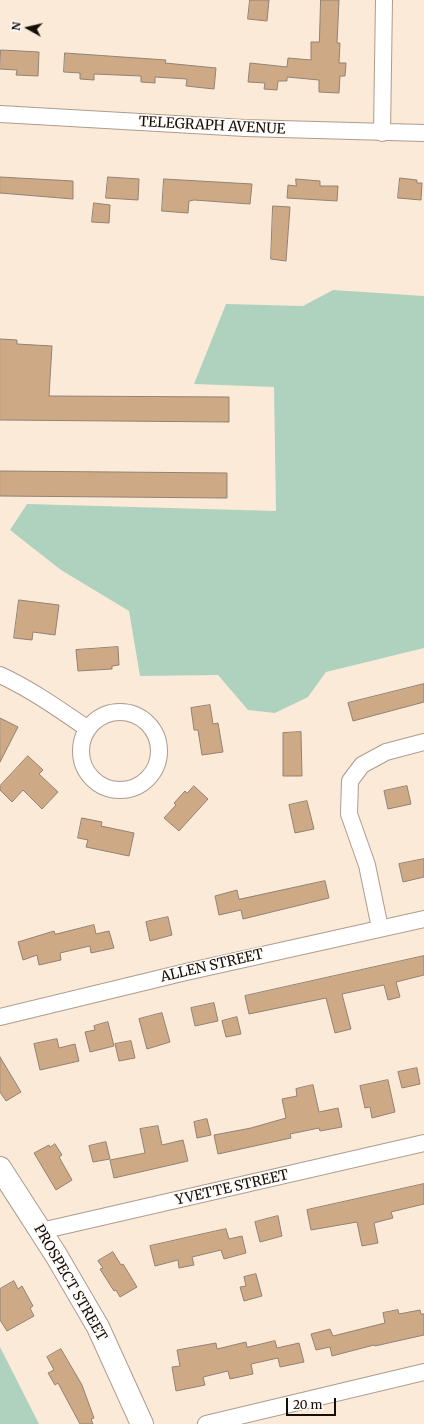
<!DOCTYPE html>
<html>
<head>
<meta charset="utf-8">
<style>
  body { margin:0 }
  #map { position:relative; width:424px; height:1424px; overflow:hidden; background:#fcead9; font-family:Merriweather,serif }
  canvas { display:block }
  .north { position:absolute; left:8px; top:8px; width:40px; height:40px; -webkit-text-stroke:3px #fefaf7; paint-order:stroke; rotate:278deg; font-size:11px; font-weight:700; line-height:16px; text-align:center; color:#150f09 }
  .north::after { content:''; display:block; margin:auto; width:14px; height:18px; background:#150f09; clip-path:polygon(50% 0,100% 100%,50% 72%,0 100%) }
  .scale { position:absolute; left:286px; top:1398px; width:50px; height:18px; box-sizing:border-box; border:2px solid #150f09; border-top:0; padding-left:5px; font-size:12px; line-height:14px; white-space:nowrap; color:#150f09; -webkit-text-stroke:3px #fefaf7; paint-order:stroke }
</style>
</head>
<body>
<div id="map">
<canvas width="424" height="1424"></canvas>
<div class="north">N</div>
<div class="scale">20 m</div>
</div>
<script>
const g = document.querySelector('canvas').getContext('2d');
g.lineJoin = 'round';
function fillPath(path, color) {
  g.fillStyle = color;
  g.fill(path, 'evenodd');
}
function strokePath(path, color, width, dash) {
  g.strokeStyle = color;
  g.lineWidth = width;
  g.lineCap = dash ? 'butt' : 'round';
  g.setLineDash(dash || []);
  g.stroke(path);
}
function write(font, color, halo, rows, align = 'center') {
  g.font = font + ' Merriweather,serif';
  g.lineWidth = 3;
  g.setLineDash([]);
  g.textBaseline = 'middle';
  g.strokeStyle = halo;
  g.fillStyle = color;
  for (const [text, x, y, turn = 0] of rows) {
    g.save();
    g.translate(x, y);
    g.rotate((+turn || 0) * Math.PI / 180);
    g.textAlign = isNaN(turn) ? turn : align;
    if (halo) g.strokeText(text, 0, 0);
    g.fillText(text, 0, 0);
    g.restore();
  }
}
fillPath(new Path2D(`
  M333 290 424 296V648L326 672 308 697 275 713 248 710 218 675 140 676 129 611 61 570 10 530 27 504 276 511 274 387 194 384 226 304 303 306Z
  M0 1347 39 1424H0Z`), '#afd2bf');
const building = new Path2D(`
  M250 0H269L267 21 248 19Z
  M321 0H339L337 43H340L339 63H346L345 76H340L339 93 319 92V80L287 77V81H278L277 90 264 89 265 83 248 82 250 63 287 67 288 58 311 60V42H319Z
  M1 50 39 52 38 76 16 75 17 70 0 69Z
  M65 53 166 60 165 63 216 68 214 89 186 86 187 79 155 77V83L141 82V76L94 74V80L80 79V73L64 72Z
  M0 177 73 181V199L0 193Z
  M108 177 139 179 138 200 106 198Z
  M400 178 417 180V183H422L421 200 398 198Z
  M164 179 252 184 250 204 194 200 189 201 188 213 162 211Z
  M296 179 320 181V186H338L337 201 287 198 288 185 296 186Z
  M94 203 110 205 109 223 92 222Z
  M273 206 290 207 286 261 271 259Z
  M0 339 17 340V344L52 346 49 396 229 397V422L0 420Z
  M0 471 227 473V498L0 496Z
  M19 600 59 605 55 635 33 632 32 640 14 638Z
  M118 647 119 665 112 666V669L78 671 76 650Z
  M424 684V702L353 721 348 703Z
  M210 705 213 724 218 723 223 752 202 755 198 730H194L191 708Z
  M0 718 18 727 0 762Z
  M301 732 302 776H283V733Z
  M28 756 43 770 39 774 58 792 42 809 23 790 12 802 0 790V786Z
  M194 786 208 799 179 831 164 818 176 805 174 803 185 791 187 793Z
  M407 786 411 804 388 809 384 791Z
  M307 801 314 829 295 833 289 805Z
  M82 818 102 822 101 826 134 833 129 856 86 847 88 840 78 838Z
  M424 859V877L403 882 399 864Z
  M325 881 329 898 243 919 241 910 219 915 215 896 237 890 239 899Z
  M168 917 172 935 150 941 146 922Z
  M94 925 96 934 109 931 114 948 91 953 90 946 60 953 61 960 39 965 37 955 23 960 18 942 54 931 55 934Z
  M424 956V975L396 982 400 997 388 1000 384 985 342 994 351 1029 335 1033 326 998 249 1014 245 996Z
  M214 1003 218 1021 195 1026 191 1008Z
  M162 1013 170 1042 147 1049 139 1019Z
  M237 1017 241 1034 226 1037 222 1021Z
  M108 1022 114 1046 90 1052 85 1032 95 1030 94 1026Z
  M57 1039 59 1048 75 1044 79 1061 40 1070 34 1044Z
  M131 1041 135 1058 119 1061 115 1044Z
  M0 1057 21 1092 6 1101 0 1092Z
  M417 1068 420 1084 402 1088 398 1072Z
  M388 1080 395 1112 372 1118 370 1107 365 1108 360 1086Z
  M313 1085 319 1112 338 1108 342 1127 320 1131 319 1128 290 1134 291 1138 218 1154 214 1135 251 1128 286 1118 282 1099 297 1096 296 1089Z
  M207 1119 211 1135 197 1138 194 1122Z
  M158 1126 162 1145 183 1140 188 1161 114 1178 110 1160 145 1153 140 1129Z
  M106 1142 110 1159 93 1162 89 1146Z
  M55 1144 62 1155 59 1157 72 1180 56 1190 34 1153 49 1145 50 1147Z
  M424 1184V1204L391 1212 393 1218 374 1223 378 1243 362 1246 357 1222 311 1230 307 1210Z
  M278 1216 282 1236 260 1242 255 1222Z
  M226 1229 229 1239 242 1236 246 1253 224 1259 221 1250 192 1257 194 1265 179 1268 178 1260 155 1266 150 1246Z
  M113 1252 121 1265 123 1264 137 1287 120 1297 116 1290 114 1291 100 1269 103 1268 98 1261Z
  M256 1274 262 1296 244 1301 240 1287 246 1286 244 1277Z
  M14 1281 18 1289 22 1286 33 1306 30 1308 34 1316 7 1331 0 1320V1289Z
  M398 1310 399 1314 420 1310 421 1314H424V1335L375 1346 374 1345 332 1356 330 1347 316 1350 311 1334 330 1329 333 1336 385 1323 383 1313Z
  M275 1341 277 1348 299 1343 304 1362 280 1367 278 1358 251 1364 253 1374 230 1379 228 1371 203 1377 205 1385 176 1391 172 1367 180 1366 177 1350 216 1343 217 1349 246 1342 247 1347Z
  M61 1349 82 1385 94 1418 91 1419 93 1424H80L58 1383 55 1385 48 1373 54 1370 47 1357Z`);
fillPath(building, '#cea986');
strokePath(building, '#928273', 1);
const street = new Path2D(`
  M0 114 245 128 424 133
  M382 133 384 0
  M0 675C32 690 59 709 88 729
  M81 751a39 39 0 1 1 78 0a39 39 0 1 1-78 0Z
  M380 928 367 865 349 814 350 781 362 765 386 752 424 742
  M0 1017 186 972 424 919
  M41 1231 424 1143
  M206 1424 424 1372`);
const secondary = new Path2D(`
  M0 1168 56 1255 98 1327 142 1424`);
strokePath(street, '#ad9c8d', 18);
strokePath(secondary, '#ad9c8d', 24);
strokePath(street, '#fff', 16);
strokePath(secondary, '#fff', 22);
write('14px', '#150f09', '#fefaf7', [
  ["TELEGRAPH AVENUE",212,126,3],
  ["ALLEN STREET",212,966,-13],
  ["YVETTE STREET",232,1188,-13],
  ["PROSPECT STREET",70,1283,60]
]);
</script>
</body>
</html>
